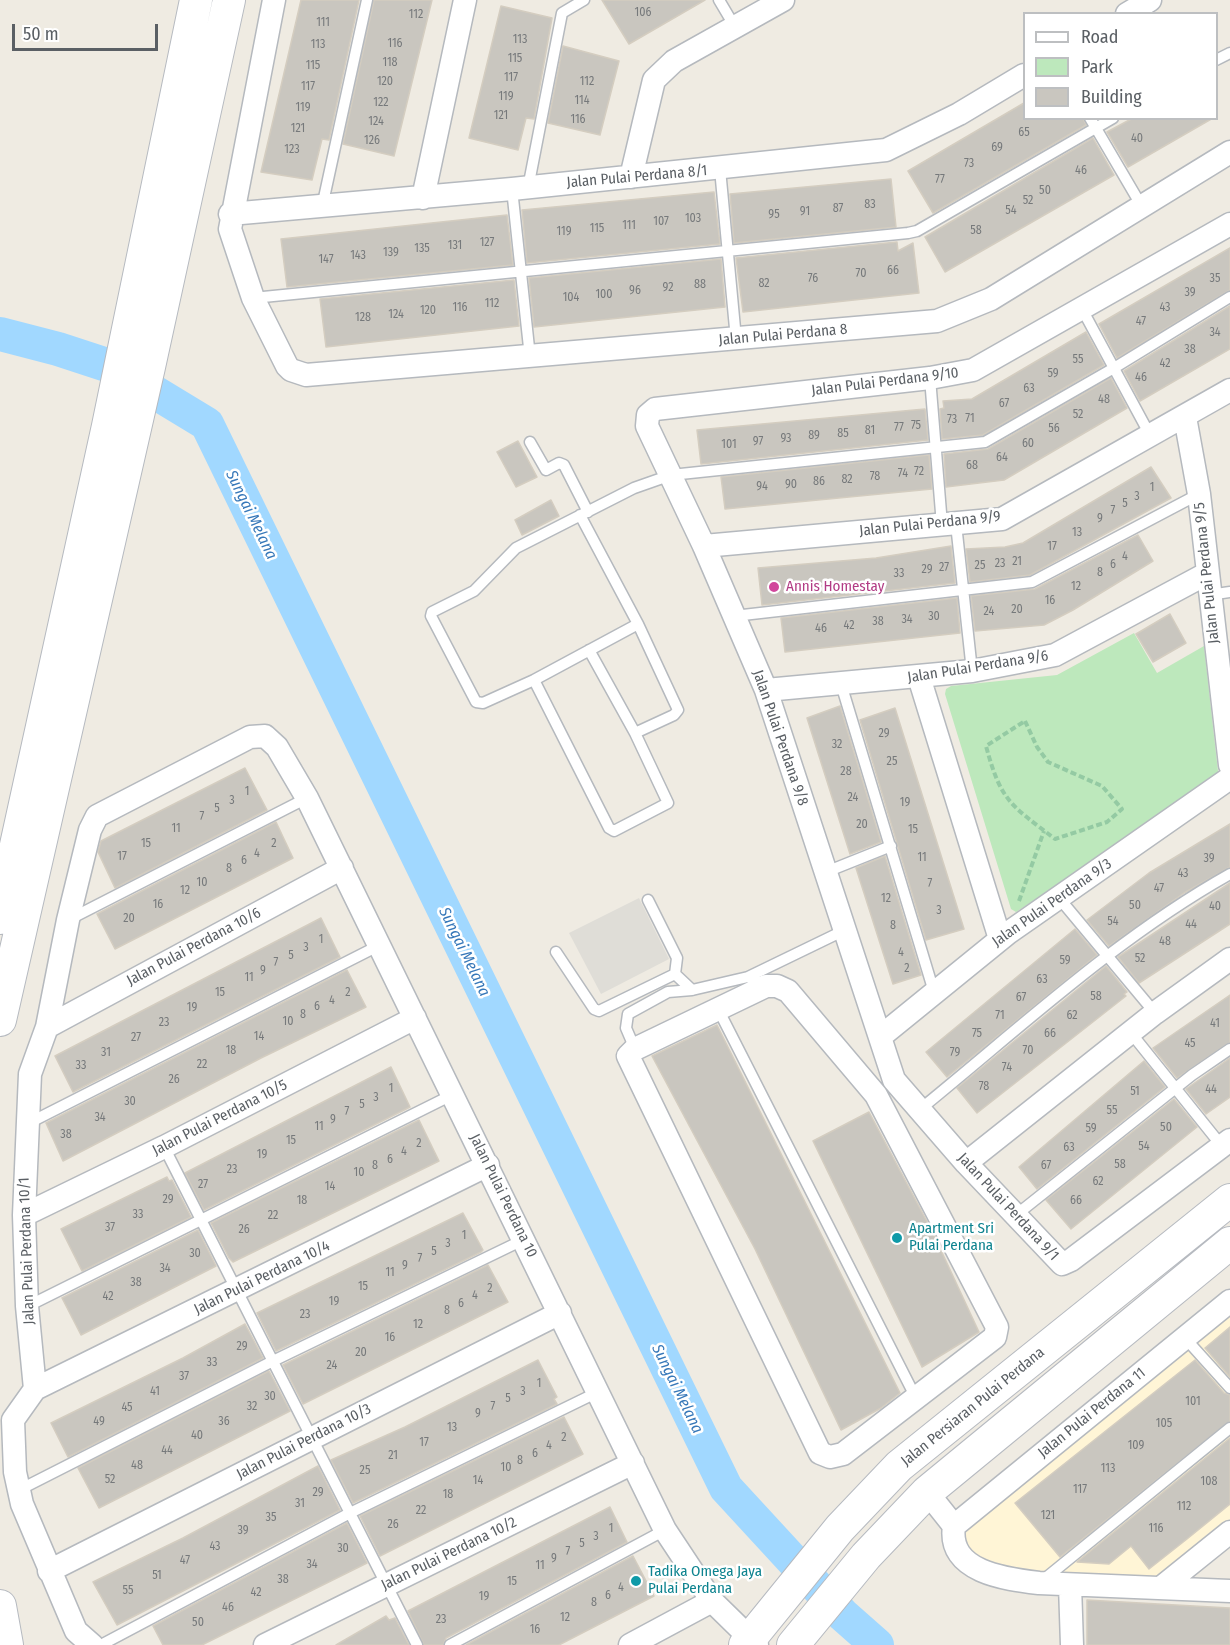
<!DOCTYPE html>
<html>
<head>
<meta charset="utf-8">
<style>
  body { margin:0 }
  #map { position:relative; width:1230px; height:1645px; overflow:hidden; background:#efebe2; font-family:"Fira Sans Condensed",sans-serif }
  canvas { display:block }
  .legend { position:absolute; left:1023px; top:12px; width:195px; height:108px; box-sizing:border-box; background:#fff; border:2px solid #bdbfc1; margin:0; padding:8px 10px; list-style:none; font-size:18px; color:#5a5f64 }
  .legend li { display:flex; align-items:center; gap:12px; height:30px }
  .legend b { width:30px; border:2px solid #bdbfc1 }
  .scale { position:absolute; left:12px; top:24px; width:146px; height:27px; box-sizing:border-box; border:3px solid #5a5f64; border-top:0; padding-left:8px; font-size:18px; line-height:21px; white-space:nowrap; color:#5a5f64; -webkit-text-stroke:4px #fff; paint-order:stroke }
</style>
</head>
<body>
<div id="map">
<canvas width="1230" height="1645"></canvas>
<ul class="legend">
<li><b style="height:8px;background:#fff"></b>Road</li>
<li><b style="height:16px;background:#bde8bc"></b>Park</li>
<li><b style="height:16px;background:#c9c6bf"></b>Building</li>
</ul>
<div class="scale">50 m</div>
</div>
<script>
const g = document.querySelector('canvas').getContext('2d');
g.lineJoin = 'round';
function fillPath(path, color) {
  g.fillStyle = color;
  g.fill(path, 'evenodd');
}
function strokePath(path, color, width, dash) {
  g.strokeStyle = color;
  g.lineWidth = width;
  g.lineCap = dash ? 'butt' : 'round';
  g.setLineDash(dash || []);
  g.stroke(path);
}
function write(font, color, halo, rows, align = 'center') {
  g.font = font + ' "Fira Sans Condensed",sans-serif';
  g.lineWidth = 5;
  g.setLineDash([]);
  g.textBaseline = 'middle';
  g.strokeStyle = halo;
  g.fillStyle = color;
  for (const [text, x, y, turn = 0] of rows) {
    g.save();
    g.translate(x, y);
    g.rotate((+turn || 0) * Math.PI / 180);
    g.textAlign = isNaN(turn) ? turn : align;
    if (halo) g.strokeText(text, 0, 0);
    g.fillText(text, 0, 0);
    g.restore();
  }
}
fillPath(new Path2D(`
  M1230 1291V1541L1181 1581 1039 1577 987 1567 945 1525Z`), '#fff5d6');
fillPath(new Path2D(`
  M639 898 669 959 601 994 569 933Z`), '#dfddd7');
fillPath(new Path2D(`
  M1134 633 1157 673 1204 646 1219 780 1016 912 1011 909 945 694 946 689 951 686 1057 675Z`), '#bde8bc');
strokePath(new Path2D(`
  M0 334 58 349 113 367 207 424 726 1488 843 1615 877 1645`), '#a1d8ff', 34);
const building = new Path2D(`
  M301 0H359L329 140 322 139 312 180 261 172Z
  M374 0H432L394 156 343 144Z
  M602 0H705L629 44Z
  M501 6 552 18 534 119 526 118 518 150 469 138Z
  M563 46 619 61 600 135 548 123Z
  M1024 103V118H1083L1086 125 933 213 908 171Z
  M1133 118H1213L1128 167 1107 132Z
  M1093 138 1114 175 945 272 925 237Z
  M891 179 896 227 734 243 730 194Z
  M714 192 720 244 527 263 522 210Z
  M507 215 513 265 287 287 281 239Z
  M897 242 898 251 913 243 919 293 743 312 736 258Z
  M1230 248V290L1117 358 1099 324Z
  M721 259 725 307 534 327 529 278Z
  M514 280 519 326 326 347 320 299Z
  M1230 306V349L1140 401 1124 371Z
  M1086 332 1104 365 983 435 942 439 940 409 944 408 943 401 972 399Z
  M1111 378 1127 408 1004 480 946 487 944 454 988 449Z
  M925 409 928 440 701 464 697 430Z
  M518 441 537 477 516 487 497 452Z
  M929 455 932 489 725 509 721 477Z
  M1151 467 1171 498 1030 575 970 582 966 549 1005 547 1023 543Z
  M551 500 559 516 522 535 515 520Z
  M1138 535 1153 561 1073 610 1044 625 975 631 971 596 1035 589Z
  M951 546 955 583 762 605 758 568 876 558Z
  M957 598 960 633 785 652 781 618Z
  M1170 614 1186 643 1153 662 1136 634Z
  M840 706 881 842 850 854 807 718Z
  M895 708 964 929 926 940 860 720Z
  M245 768 267 810 115 888 98 852 101 841Z
  M276 822 293 858 115 949 97 914Z
  M1230 824V867L1184 893 1109 946 1087 920 1149 873Z
  M885 856 921 975 893 984 856 868Z
  M1230 883V924L1139 983 1118 957Z
  M321 918 340 957 73 1092 55 1056Z
  M1075 929 1097 955 947 1077 926 1052Z
  M1106 966 1127 992 1124 994 1126 996 977 1113 957 1088Z
  M347 970 366 1007 261 1058 63 1161 46 1123Z
  M1230 995V1042L1177 1078 1153 1048Z
  M717 1025 900 1393 881 1408 841 1430 755 1249 652 1056Z
  M1230 1058V1097L1206 1114 1186 1089Z
  M1144 1061 1165 1087 1037 1189 1019 1167Z
  M391 1067 410 1107 204 1210 185 1173Z
  M1174 1099 1197 1127 1071 1229 1046 1200Z
  M869 1112 932 1231 979 1332 922 1367 813 1141Z
  M419 1120 439 1161 233 1262 229 1258 211 1223Z
  M167 1177 169 1181 172 1180 191 1217 82 1271 61 1229Z
  M463 1213 483 1250 481 1252 276 1351 257 1313Z
  M198 1230 216 1266 81 1335 62 1298Z
  M488 1265 508 1302 303 1404 283 1365Z
  M245 1324 263 1358 68 1457 51 1423 183 1358Z
  M1230 1327V1377L1205 1348Z
  M538 1360 557 1397 554 1399 557 1404 353 1503 331 1460 405 1427Z
  M1195 1360 1224 1393 1230 1395V1421L1060 1557 1015 1503Z
  M269 1371 290 1411 99 1508 78 1468Z
  M564 1417 583 1454 380 1556 360 1516Z
  M1230 1438V1504L1187 1539 1149 1569 1131 1546 1109 1564 1077 1562Z
  M318 1466 340 1510 117 1625 93 1582 183 1538Z
  M610 1507 627 1542 446 1638 443 1645H424L408 1611Z
  M347 1523 367 1563 202 1645H163L153 1626Z
  M633 1556 654 1596 559 1645H466Z
  M1087 1600 1230 1608V1645H1087Z
  M386 1616 389 1620 395 1618 409 1645H336Z`);
fillPath(building, '#c9c6bf');
strokePath(building, '#d4cdc0', 1.5);
const lane = new Path2D(`
  M719 0 735 27
  M1216 60 1230 53
  M1090 118 1141 205
  M720 169 736 339
  M528 188 562 13 584 0
  M512 189 530 357
  M322 207 367 0
  M253 298 908 233 917 231 1113 118
  M1082 309 1150 435
  M930 378 942 525
  M530 442 546 470 559 463 564 465 588 512
  M580 515 638 624 678 710 674 715 635 733
  M956 524 972 671
  M1209 595 1230 592
  M734 616 1032 582 1199 494
  M638 624 534 680 483 703 476 702 431 616 432 612 474 591 516 548 634 488 671 475 985 442 1114 368 1230 297
  M534 680 609 828 614 831 668 803 635 733 589 650
  M841 684 934 992
  M826 872 891 846
  M1059 898 1155 1013
  M648 900 677 958 675 974
  M70 919 307 798
  M556 952 594 1009 599 1011 675 974 692 990
  M748 977 845 930
  M718 1009 916 1398
  M1131 1033 1221 1145
  M635 1049 626 1028 628 1014 668 992 692 990 748 977 766 986
  M918 1111C1019 1029 1116 938 1230 874
  M27 1124 380 945
  M164 1147 417 1645
  M1016 1215 1192 1075 1230 1049
  M28 1306 454 1094
  M1185 1338 1230 1388
  M19 1490 273 1361 525 1239
  M1042 1581 1230 1428
  M101 1645 350 1513 598 1392
  M450 1645 665 1530`);
const street = new Path2D(`
  M274 0 230 229 253 298 287 366 291 370 306 375 937 321 991 299 1230 152
  M1127 14 1150 0
  M631 177 654 80 674 61 783 0
  M423 198 465 0
  M230 214 512 189 886 150 959 114 1024 75
  M1230 224 973 370 930 378 655 409 648 415 647 426 704 546 766 690 894 1080 966 1163 1062 1264 1071 1260 1230 1140
  M1185 417 1199 494 1230 765
  M704 546 1002 519 1230 390
  M919 677 1000 939
  M766 690 972 671 1055 655 1206 574
  M766 986H777L788 991 876 1095 997 1327 995 1337 843 1454 830 1457 820 1453 628 1056 635 1049Z
  M47 1027 342 868
  M880 1037 1008 933 1230 778
  M966 1163 1155 1013 1230 959
  M24 1215 164 1147 415 1018
  M35 1389 488 1165
  M927 1492 954 1526
  M954 1526 1230 1301
  M954 1526C947 1572 1005 1579 1039 1583L1230 1591
  M49 1571 560 1313
  M1070 1585 1072 1645
  M1163 1586 1230 1532
  M92 1645 76 1631 22 1504 15 1472 13 1420 35 1389 27 1306 24 1215 30 1074 47 1027 68 920 90 830 97 816 250 737 265 736 277 747 307 798 665 1530 712 1601 757 1645
  M265 1645 633 1463
  M630 1645 712 1601`);
const secondary = new Path2D(`
  M0 918 108 426 196 0
  M0 1020 149 367 229 0
  M0 1606 7 1645
  M745 1645 840 1528 899 1466 1230 1200
  M793 1645 866 1556 927 1492 1230 1243`);
strokePath(lane, '#b5b9be', 13);
strokePath(street, '#b5b9be', 25);
strokePath(secondary, '#b6bac0', 34);
strokePath(new Path2D(`
  M1025 721 1037 747 1048 762 1102 786 1122 809 1107 822 1055 839C1011 805 1001 802 986 746Z
  M1019 901 1044 831`), '#94caa3', 4, [6, 3]);
strokePath(lane, '#fff', 10);
strokePath(street, '#fff', 22);
strokePath(secondary, '#fff', 32);
for (const [x, y, r, color] of [
  [774,587,6,"#d1479c"],
  [897,1238,6,"#0f9aa8"],
  [636,1581,6,"#0f9aa8"]
]) {
  const dot = new Path2D();
  dot.arc(x, y, r, 0, 2 * Math.PI);
  g.fillStyle = color;
  g.fill(dot);
  strokePath(dot, '#fff', 2);
}
write('12px', '#76797b', null, [
  ["106",643,13],
  ["112",416,15],
  ["111",323,23],
  ["113",520,40],
  ["116",395,44],
  ["113",318,45],
  ["115",515,59],
  ["118",390,63],
  ["115",313,66],
  ["117",511,78],
  ["120",385,82],
  ["112",587,82],
  ["117",308,87],
  ["119",506,97],
  ["114",582,101],
  ["122",381,103],
  ["119",303,108],
  ["121",501,116],
  ["116",578,120],
  ["124",376,122],
  ["121",298,129],
  ["65",1024,133],
  ["40",1137,139],
  ["126",372,141],
  ["69",997,148],
  ["123",292,150],
  ["73",969,164],
  ["46",1081,171],
  ["77",940,180],
  ["50",1045,191],
  ["52",1028,201],
  ["83",870,205],
  ["87",838,209],
  ["54",1011,211],
  ["91",805,212],
  ["95",774,215],
  ["103",693,219],
  ["107",661,222],
  ["111",629,226],
  ["115",597,229],
  ["58",976,231],
  ["119",564,232],
  ["127",487,243],
  ["131",455,246],
  ["135",422,249],
  ["139",391,253],
  ["143",358,256],
  ["147",326,260],
  ["66",893,271],
  ["70",861,274],
  ["76",813,279],
  ["35",1215,279],
  ["82",764,284],
  ["88",700,285],
  ["92",668,288],
  ["96",635,291],
  ["39",1190,293],
  ["100",604,295],
  ["104",571,298],
  ["112",492,304],
  ["116",460,308],
  ["43",1165,308],
  ["120",428,311],
  ["124",396,315],
  ["128",363,318],
  ["47",1141,322],
  ["34",1215,333],
  ["38",1190,350],
  ["55",1078,360],
  ["42",1165,364],
  ["59",1053,374],
  ["46",1141,378],
  ["63",1029,389],
  ["48",1104,400],
  ["67",1004,404],
  ["52",1078,415],
  ["71",970,419],
  ["73",952,420],
  ["75",916,426],
  ["77",899,428],
  ["56",1054,429],
  ["81",870,431],
  ["85",843,434],
  ["89",814,436],
  ["93",786,439],
  ["97",758,442],
  ["60",1028,444],
  ["101",729,445],
  ["64",1002,458],
  ["68",972,466],
  ["72",919,472],
  ["74",903,474],
  ["78",875,477],
  ["82",847,480],
  ["86",819,482],
  ["90",791,485],
  ["94",762,487],
  ["1",1152,488],
  ["3",1137,497],
  ["5",1125,504],
  ["7",1113,511],
  ["9",1100,519],
  ["13",1077,533],
  ["17",1052,547],
  ["4",1125,557],
  ["21",1017,562],
  ["23",1000,564],
  ["6",1113,565],
  ["25",980,566],
  ["27",944,568],
  ["29",927,570],
  ["8",1100,573],
  ["33",899,574],
  ["12",1076,587],
  ["16",1050,601],
  ["20",1017,610],
  ["24",989,612],
  ["30",934,617],
  ["34",907,620],
  ["38",878,622],
  ["42",849,626],
  ["46",821,629],
  ["29",884,734],
  ["32",837,745],
  ["25",892,762],
  ["28",846,772],
  ["1",247,792],
  ["24",853,798],
  ["3",232,801],
  ["19",905,803],
  ["5",217,809],
  ["7",202,817],
  ["20",862,825],
  ["11",176,829],
  ["15",913,830],
  ["15",146,844],
  ["2",274,844],
  ["4",257,854],
  ["17",122,857],
  ["11",922,858],
  ["39",1209,859],
  ["6",244,861],
  ["8",229,869],
  ["43",1183,874],
  ["10",202,883],
  ["7",930,884],
  ["47",1159,889],
  ["12",185,891],
  ["12",886,899],
  ["16",158,905],
  ["50",1135,906],
  ["40",1215,907],
  ["3",939,911],
  ["20",129,919],
  ["54",1113,922],
  ["44",1191,925],
  ["8",893,926],
  ["1",321,940],
  ["48",1165,942],
  ["3",306,948],
  ["4",901,953],
  ["5",291,956],
  ["52",1140,959],
  ["59",1065,961],
  ["7",276,963],
  ["2",907,969],
  ["9",263,971],
  ["11",249,978],
  ["63",1042,980],
  ["15",220,993],
  ["2",348,993],
  ["58",1096,997],
  ["67",1021,998],
  ["4",332,1001],
  ["6",317,1007],
  ["19",192,1008],
  ["8",303,1015],
  ["71",1000,1016],
  ["62",1072,1016],
  ["10",288,1022],
  ["23",164,1023],
  ["41",1215,1024],
  ["75",977,1034],
  ["66",1050,1034],
  ["14",259,1037],
  ["27",136,1038],
  ["45",1190,1044],
  ["18",231,1051],
  ["70",1028,1051],
  ["31",106,1053],
  ["79",955,1053],
  ["22",202,1065],
  ["33",81,1066],
  ["74",1007,1068],
  ["26",174,1080],
  ["78",984,1087],
  ["1",391,1089],
  ["44",1211,1090],
  ["51",1135,1092],
  ["3",376,1098],
  ["30",130,1102],
  ["5",362,1105],
  ["55",1112,1111],
  ["7",347,1112],
  ["34",100,1118],
  ["9",333,1120],
  ["11",319,1127],
  ["50",1166,1128],
  ["59",1091,1129],
  ["38",66,1135],
  ["15",291,1141],
  ["2",419,1144],
  ["54",1144,1147],
  ["63",1069,1148],
  ["4",404,1152],
  ["19",262,1155],
  ["6",390,1160],
  ["58",1120,1165],
  ["8",375,1166],
  ["67",1046,1166],
  ["23",232,1170],
  ["10",359,1173],
  ["62",1098,1182],
  ["27",203,1185],
  ["14",330,1187],
  ["29",168,1200],
  ["18",302,1201],
  ["66",1076,1201],
  ["33",138,1215],
  ["22",273,1216],
  ["37",110,1228],
  ["26",244,1230],
  ["1",464,1236],
  ["3",448,1244],
  ["5",434,1252],
  ["30",195,1254],
  ["7",420,1259],
  ["9",405,1266],
  ["34",165,1269],
  ["11",390,1273],
  ["38",136,1283],
  ["15",363,1287],
  ["2",490,1289],
  ["4",475,1296],
  ["42",108,1297],
  ["19",334,1302],
  ["6",461,1304],
  ["8",447,1311],
  ["23",305,1315],
  ["12",418,1325],
  ["16",390,1338],
  ["29",242,1347],
  ["20",361,1353],
  ["33",212,1363],
  ["24",332,1366],
  ["37",184,1377],
  ["1",539,1384],
  ["41",155,1392],
  ["3",523,1392],
  ["30",270,1397],
  ["5",508,1399],
  ["101",1193,1402],
  ["32",252,1407],
  ["7",493,1407],
  ["45",127,1408],
  ["9",478,1414],
  ["49",99,1422],
  ["36",224,1422],
  ["105",1164,1424],
  ["13",452,1428],
  ["40",197,1436],
  ["2",564,1438],
  ["17",424,1443],
  ["4",549,1446],
  ["109",1136,1446],
  ["44",167,1451],
  ["6",535,1454],
  ["21",393,1456],
  ["8",520,1461],
  ["48",137,1466],
  ["10",506,1468],
  ["113",1108,1469],
  ["25",365,1471],
  ["52",110,1480],
  ["14",478,1481],
  ["108",1209,1482],
  ["117",1080,1490],
  ["29",318,1493],
  ["18",448,1495],
  ["31",300,1504],
  ["112",1184,1507],
  ["22",421,1511],
  ["121",1048,1516],
  ["35",271,1518],
  ["26",393,1525],
  ["1",611,1529],
  ["116",1156,1529],
  ["39",243,1531],
  ["3",596,1537],
  ["5",582,1544],
  ["43",215,1547],
  ["30",343,1549],
  ["7",568,1552],
  ["9",554,1559],
  ["47",185,1561],
  ["34",312,1565],
  ["11",540,1566],
  ["51",157,1576],
  ["38",283,1580],
  ["15",512,1582],
  ["4",621,1588],
  ["55",128,1591],
  ["42",256,1593],
  ["6",608,1596],
  ["19",484,1597],
  ["8",594,1603],
  ["46",228,1608],
  ["12",565,1618],
  ["23",441,1620],
  ["50",198,1623],
  ["16",535,1630]
]);
write('15px', '#5a5f64', '#fff', [
  ["Jalan Pulai Perdana 8/1",637,177,-5],
  ["Jalan Pulai Perdana 8",783,335,-5],
  ["Jalan Pulai Perdana 9/10",885,382,-7],
  ["Jalan Pulai Perdana 9/9",930,524,-6],
  ["Jalan Pulai Perdana 9/5",1207,573,-96],
  ["Jalan Pulai Perdana 9/6",978,667,-9],
  ["Jalan Pulai Perdana 9/8",780,738,71],
  ["Jalan Pulai Perdana 9/3",1052,903,-35],
  ["Jalan Pulai Perdana 10/6",194,947,-28],
  ["Jalan Pulai Perdana 10/5",220,1118,-27],
  ["Jalan Pulai Perdana 10",503,1196,64],
  ["Jalan Pulai Perdana 9/1",1008,1207,47],
  ["Jalan Pulai Perdana 10/1",27,1251,-92],
  ["Jalan Pulai Perdana 10/4",262,1278,-26],
  ["Jalan Persiaran Pulai Perdana",973,1407,-39],
  ["Jalan Pulai Perdana 11",1092,1413,-39],
  ["Jalan Pulai Perdana 10/3",304,1442,-27],
  ["Jalan Pulai Perdana 10/2",449,1554,-26]
]);
write('15px', '#b23c85', '#fff', [
  ["Annis Homestay",786,587]
], 'left');
write('15px', '#0d838f', '#fff', [
  ["Apartment Sri",909,1229],
  ["Pulai Perdana",909,1246],
  ["Tadika Omega Jaya",648,1572],
  ["Pulai Perdana",648,1589]
], 'left');
write('italic 16px', '#3778b9', '#fff', [
  ["Sungai Melana",251,515,64],
  ["Sungai Melana",464,952,64],
  ["Sungai Melana",677,1389,64]
]);
</script>
</body>
</html>
